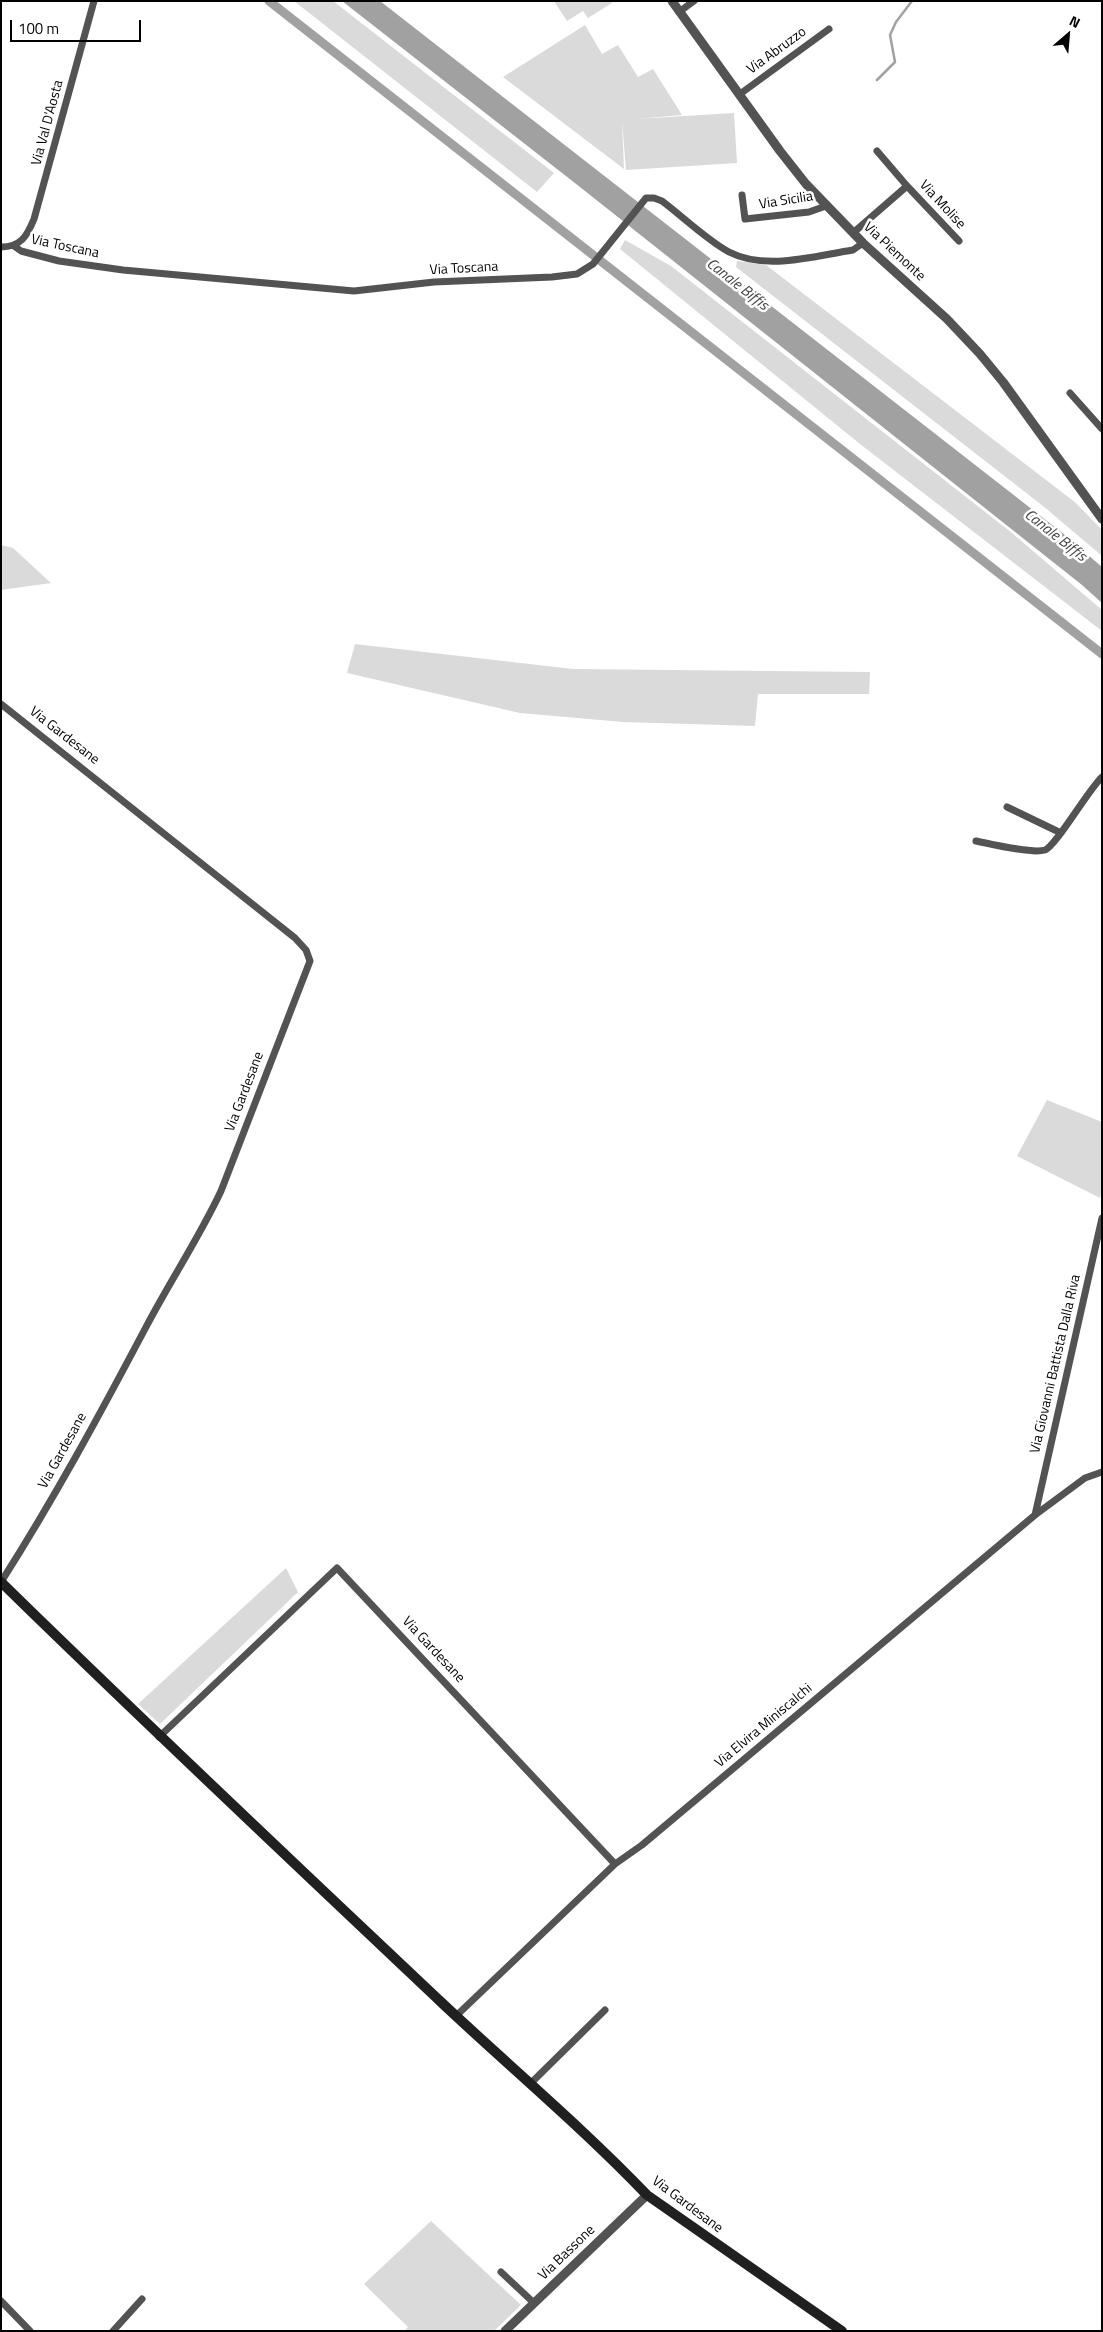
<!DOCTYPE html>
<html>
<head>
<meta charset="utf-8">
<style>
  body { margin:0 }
  #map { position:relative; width:1103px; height:2332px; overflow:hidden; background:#fff; font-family:"Titillium Web",sans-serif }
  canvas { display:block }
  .frame { position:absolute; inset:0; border:2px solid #000; pointer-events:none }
  .north { position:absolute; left:1043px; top:10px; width:50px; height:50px; -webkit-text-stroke:4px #fff; paint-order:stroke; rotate:27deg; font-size:14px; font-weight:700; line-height:20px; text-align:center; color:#000 }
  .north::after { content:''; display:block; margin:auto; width:18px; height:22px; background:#000; clip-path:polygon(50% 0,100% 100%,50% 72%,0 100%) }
  .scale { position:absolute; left:10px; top:20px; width:131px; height:22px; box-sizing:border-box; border:2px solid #000; border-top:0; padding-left:6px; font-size:15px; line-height:18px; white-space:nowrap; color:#000; -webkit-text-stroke:4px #fff; paint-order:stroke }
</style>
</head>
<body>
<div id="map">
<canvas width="1103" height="2332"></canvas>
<div class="frame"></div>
<div class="north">N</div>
<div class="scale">100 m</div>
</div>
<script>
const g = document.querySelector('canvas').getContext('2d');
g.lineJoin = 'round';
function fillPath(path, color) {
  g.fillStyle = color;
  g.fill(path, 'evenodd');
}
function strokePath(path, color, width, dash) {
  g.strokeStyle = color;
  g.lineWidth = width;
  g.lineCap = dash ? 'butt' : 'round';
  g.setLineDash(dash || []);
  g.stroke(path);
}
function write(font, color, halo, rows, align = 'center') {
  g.font = font + ' "Titillium Web",sans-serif';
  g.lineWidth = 5;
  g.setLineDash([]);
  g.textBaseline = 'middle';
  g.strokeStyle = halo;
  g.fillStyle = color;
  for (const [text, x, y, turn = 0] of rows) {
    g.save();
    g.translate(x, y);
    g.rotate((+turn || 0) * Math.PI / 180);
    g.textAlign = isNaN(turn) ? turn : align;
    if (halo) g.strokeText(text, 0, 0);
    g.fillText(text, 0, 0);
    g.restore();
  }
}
fillPath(new Path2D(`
  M294 1H333L554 173 537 192Z
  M554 1H611L612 3 588 18 583 11 567 21Z
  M585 25 602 54 618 45 638 77 653 69 682 115 636 119 734 113 737 163 626 170 622 120 624 169 503 77Z
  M625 240 671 266 1012 533 1102 610V631L860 444 620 249Z
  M737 261 766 265 1076 503 1102 530V556L1043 506 736 267Z
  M1 545 13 548 51 583 1 590Z
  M355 644 573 669 870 672 869 694H758L755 726 623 722 520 713 347 673Z
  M1047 1100 1102 1122V1188L1100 1198 1017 1156Z
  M286 1568 298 1592 160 1724 138 1704Z
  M431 2221 521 2305 494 2331H405L408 2327 364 2284Z`), '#dadada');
fillPath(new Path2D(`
  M342 1H380L1065 535 1102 567V603L1082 585 580 187Z`), '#a1a1a1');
strokePath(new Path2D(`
  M877 80 895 62 890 35 896 22 912 1`), '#a1a1a1', 2.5);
strokePath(new Path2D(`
  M269 1 1102 654`), '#a1a1a1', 9);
strokePath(new Path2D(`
  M679 12 694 1
  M740 94 829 29
  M877 151 907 186 959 241
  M742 195 745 219 809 212 826 206
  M853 233 907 186
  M14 246 21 251 59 261 123 270 354 291 434 282 552 277 577 274 593 264 646 198H654L662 201C682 216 708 241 729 252 766 271 814 256 853 250L863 243
  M1 247C21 247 27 236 34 219L94 1
  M1070 393 1102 429
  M1 704 295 938 306 950 310 961 221 1191C199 1238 170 1281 146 1327 100 1414 54 1499 1 1582
  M1007 807 1061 833
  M976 841C991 844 1032 854 1045 850 1056 846 1088 790 1102 777
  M1035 1515 1102 1218
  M159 1737 337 1568 615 1864
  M456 2016 615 1864 642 1845 1035 1515 1085 1478 1102 1472
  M531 2083 605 2010
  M501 2272 534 2303
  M1 2301 30 2331
  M113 2331 142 2299`), '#535353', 7);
strokePath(new Path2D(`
  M672 1 780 151 806 184 863 243 947 319 980 354 1003 382 1102 519
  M505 2331 647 2195`), '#535353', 9);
strokePath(new Path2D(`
  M1 1582C146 1724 294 1863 441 2002 510 2067 582 2127 647 2195L842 2331`), '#202020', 10);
write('14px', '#000', '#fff', [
  ["Via Abruzzo",777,51,-36],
  ["Via Val D'Aosta",48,123,-75],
  ["Via Sicilia",786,201,-9],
  ["Via Molise",942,205,47],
  ["Via Toscana",65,247,12],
  ["Via Piemonte",894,252,43],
  ["Via Toscana",464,269,-3],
  ["Via Gardesane",64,736,38],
  ["Via Gardesane",245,1092,-69],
  ["Via Giovanni Battista Dalla Riva",1056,1364,-77],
  ["Via Gardesane",63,1451,-61],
  ["Via Gardesane",433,1650,47],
  ["Via Elvira Miniscalchi",764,1726,-40],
  ["Via Gardesane",687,2205,37],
  ["Via Bassone",567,2253,-44]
]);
write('italic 15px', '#424242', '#fff', [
  ["Canale Biffis",737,285,38],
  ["Canale Biffis",1055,536,38]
]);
</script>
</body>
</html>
